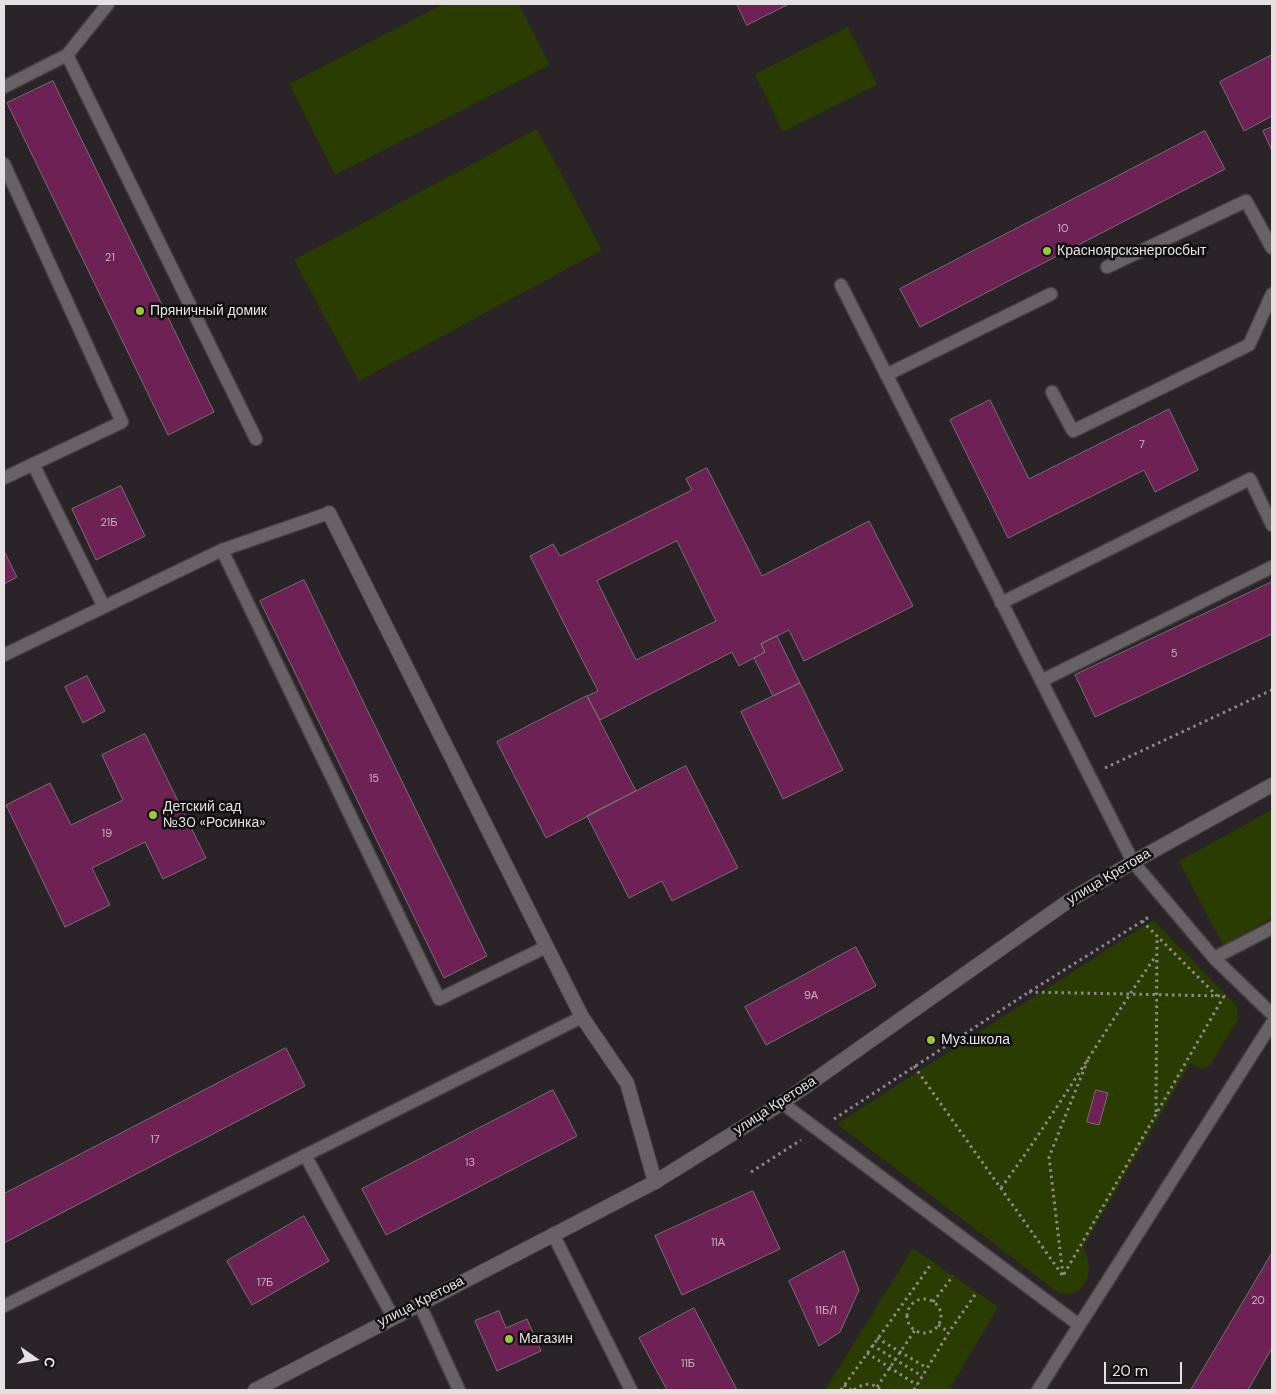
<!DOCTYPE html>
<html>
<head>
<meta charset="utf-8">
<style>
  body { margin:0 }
  #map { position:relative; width:1276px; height:1394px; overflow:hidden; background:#2a2327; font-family:"DM Sans",sans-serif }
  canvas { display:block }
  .frame { position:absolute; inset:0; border:5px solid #e5e1e3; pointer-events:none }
  .north { position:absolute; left:10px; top:1334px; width:50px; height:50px; -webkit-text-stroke:4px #110e0f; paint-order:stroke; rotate:103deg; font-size:14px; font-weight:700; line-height:20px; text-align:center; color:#e5e1e3 }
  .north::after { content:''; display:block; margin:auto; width:18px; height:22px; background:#e5e1e3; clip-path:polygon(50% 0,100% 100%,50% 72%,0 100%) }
  .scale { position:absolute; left:1104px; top:1362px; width:78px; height:22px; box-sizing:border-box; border:2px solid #e5e1e3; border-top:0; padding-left:6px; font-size:15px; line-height:18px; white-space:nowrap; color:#e5e1e3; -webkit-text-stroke:4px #110e0f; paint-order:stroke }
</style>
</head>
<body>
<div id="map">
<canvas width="1276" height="1394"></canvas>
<div class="frame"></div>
<div class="north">С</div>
<div class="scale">20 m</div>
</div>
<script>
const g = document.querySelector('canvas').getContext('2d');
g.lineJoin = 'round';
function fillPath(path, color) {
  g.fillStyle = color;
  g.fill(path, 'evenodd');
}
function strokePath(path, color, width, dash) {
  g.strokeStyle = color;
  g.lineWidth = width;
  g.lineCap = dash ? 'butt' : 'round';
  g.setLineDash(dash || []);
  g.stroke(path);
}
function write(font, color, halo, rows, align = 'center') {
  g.font = font + ' "DM Sans",sans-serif';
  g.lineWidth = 5;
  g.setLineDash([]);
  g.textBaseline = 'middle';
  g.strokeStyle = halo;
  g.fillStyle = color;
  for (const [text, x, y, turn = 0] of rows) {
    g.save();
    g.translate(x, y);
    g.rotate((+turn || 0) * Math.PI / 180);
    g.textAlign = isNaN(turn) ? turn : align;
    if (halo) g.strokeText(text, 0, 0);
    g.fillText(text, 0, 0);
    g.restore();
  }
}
fillPath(new Path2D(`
  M444 4H519L550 65 335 175 289 84Z
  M848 27 877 85 783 132 755 74Z
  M537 129 602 250 359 381 294 260Z
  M1272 810V918L1223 945 1179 861Z
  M1153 920 1237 1006 1238 1020 1210 1065 1202 1069 1190 1064 1083 1247C1095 1269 1088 1299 1059 1293L837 1124Z
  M913 1248 998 1307 949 1390H825Z`), '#2a3c00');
const building = new Path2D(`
  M737 4H789L747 25Z
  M1272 55V116L1244 131 1220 82Z
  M53 81 214 412 168 435 7 103Z
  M1272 127V151L1263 131Z
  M1205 131 1225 169 920 327 900 289Z
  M990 400 1029 479 1169 409 1198 470 1155 492 1144 470 1008 538 950 420Z
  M707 468 762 576 869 521 913 606 804 661 789 630 761 644 765 652 739 666 732 652 600 720 587 696 598 691 530 556 553 544 560 556 692 490 686 479ZM677 541 716 621 636 660 597 581Z
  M121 486 145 536 96 560 72 509Z
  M4 551 17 577 4 584Z
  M304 580 487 956 444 978 260 601Z
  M1272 582V634L1095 717 1075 675Z
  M777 636 800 683 773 696 754 658 765 652 761 644Z
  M87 676 105 711 83 723 65 687Z
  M800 683 843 770 783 799 741 712Z
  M587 696 636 791 546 838 497 742Z
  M145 734 206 858 163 879 145 842 92 868 110 905 65 927 6 805 50 783 71 825 123 800 102 755Z
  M686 766 738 868 672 901 662 881 629 898 587 816Z
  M856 947 876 986 766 1045 745 1007Z
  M286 1048 305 1086 4 1243V1194Z
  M553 1090 577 1136 386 1235 362 1189Z
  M1096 1090 1108 1093 1099 1125 1087 1122Z
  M753 1191 780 1249 682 1295 655 1236Z
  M304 1216 329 1261 252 1305 227 1261Z
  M844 1251 859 1290 840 1332 819 1346 789 1281Z
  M1272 1253V1348L1248 1390H1191Z
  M694 1308 737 1390H667L639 1338Z
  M499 1311 506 1328 527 1319 541 1351 497 1371 475 1321Z`);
fillPath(building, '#6e2155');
strokePath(building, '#776f73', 1);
const service = new Path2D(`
  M108 4 67 55 256 439
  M4 87 67 55
  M4 164 122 422 4 478
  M1107 267 1246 201 1272 248
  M841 285 1133 862 1214 958 1272 1014
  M886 375 1051 294
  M1052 392 1073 431 1249 345 1272 294
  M33 464 104 607
  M222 550 439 999 546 947
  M1001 603 1250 479 1272 525
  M4 655 222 550 329 513
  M1041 681 1272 567
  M1214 958 1272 928
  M782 1103 1079 1325
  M305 1155 393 1317
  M553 1234 631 1390
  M419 1303 459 1390
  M4 1306 582 1017
  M1038 1390 1272 1023`);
const minor = new Path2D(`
  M329 513 582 1017 627 1083 655 1182`);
const tertiary = new Path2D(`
  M255 1390 655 1182 782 1103 1067 902 1133 862 1272 785`);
strokePath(service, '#454043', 15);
strokePath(minor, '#454043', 16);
strokePath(tertiary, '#454043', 16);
strokePath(new Path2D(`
  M1105 768 1272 690
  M1142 921 1217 996
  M1029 992 1224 996 1063 1276
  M914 1066 1063 1276
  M1156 1112 1157 935
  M834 1119 1029 992 1149 917
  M751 1172 801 1140
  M1001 1188C1056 1113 1104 1031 1157 954
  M1063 1275 1049 1157 1089 1057
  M907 1316a17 17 0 1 1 34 0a17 17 0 1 1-34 0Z
  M933 1302 953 1276
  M938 1325 949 1332
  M877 1338 927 1368
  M872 1345 922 1376
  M867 1353 917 1385
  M844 1385 851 1390
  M877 1387 915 1330
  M841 1390 932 1263
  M854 1390C863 1383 872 1382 881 1390
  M914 1390 949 1332 977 1292`), '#8e898c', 3, [2.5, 4]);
strokePath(service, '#686165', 12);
strokePath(minor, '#686165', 14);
strokePath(tertiary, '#686165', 14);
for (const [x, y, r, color] of [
  [1047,251,5,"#9bcb33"],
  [140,311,5,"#9bcb33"],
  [153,815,5,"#9bcb33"],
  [931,1040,5,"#9bcb33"],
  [509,1339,5,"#9bcb33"]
]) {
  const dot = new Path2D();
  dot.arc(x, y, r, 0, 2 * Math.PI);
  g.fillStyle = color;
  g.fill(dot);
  strokePath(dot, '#110e0f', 2);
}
write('11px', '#c7b1c0', null, [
  ["10",1063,229],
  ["21",110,258],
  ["7",1142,445],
  ["21Б",109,523],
  ["5",1174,654],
  ["15",374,779],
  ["19",107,834],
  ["9А",811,996],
  ["17",155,1140],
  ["13",470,1163],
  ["11А",718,1243],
  ["17Б",265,1283],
  ["20",1258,1301],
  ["11Б/1",826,1311],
  ["11Б",688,1364]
]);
write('14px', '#e5e1e3', '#110e0f', [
  ["Красноярскэнергосбыт",1057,251],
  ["Пряничный домик",150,311],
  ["Детский сад",163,807],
  ["№30 «Росинка»",163,823],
  ["Муз.школа",941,1040],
  ["Магазин",519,1339]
], 'left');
write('14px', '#e5e1e3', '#110e0f', [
  ["улица Кретова",1109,877,-31],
  ["улица Кретова",775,1106,-33],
  ["улица Кретова",421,1302,-27]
]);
</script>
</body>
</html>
